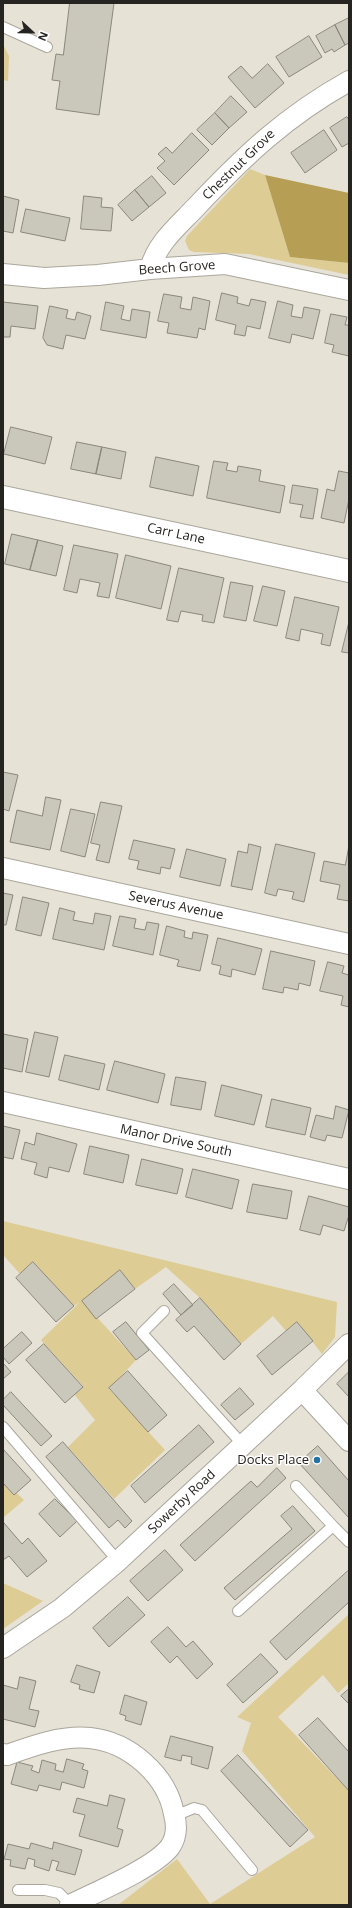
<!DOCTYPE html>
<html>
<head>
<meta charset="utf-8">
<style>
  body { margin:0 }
  #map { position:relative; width:352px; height:1908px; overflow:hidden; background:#e6e2d6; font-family:"Open Sans",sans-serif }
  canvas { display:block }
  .frame { position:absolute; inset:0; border:4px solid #262420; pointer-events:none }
  .north { position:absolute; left:12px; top:12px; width:40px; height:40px; -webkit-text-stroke:3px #fff; paint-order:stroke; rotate:112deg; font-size:11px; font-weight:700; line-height:16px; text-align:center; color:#262420 }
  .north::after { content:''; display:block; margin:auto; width:14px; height:18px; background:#262420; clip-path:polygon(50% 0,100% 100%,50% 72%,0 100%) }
</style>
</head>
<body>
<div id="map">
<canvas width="352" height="1908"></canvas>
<div class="frame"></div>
<div class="north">N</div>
</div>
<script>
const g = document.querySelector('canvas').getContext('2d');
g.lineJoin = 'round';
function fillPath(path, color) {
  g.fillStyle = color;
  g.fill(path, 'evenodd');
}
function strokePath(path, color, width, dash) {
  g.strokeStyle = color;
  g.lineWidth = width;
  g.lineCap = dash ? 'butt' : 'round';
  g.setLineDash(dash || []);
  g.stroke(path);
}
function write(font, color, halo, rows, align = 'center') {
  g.font = font + ' "Open Sans",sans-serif';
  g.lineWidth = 3;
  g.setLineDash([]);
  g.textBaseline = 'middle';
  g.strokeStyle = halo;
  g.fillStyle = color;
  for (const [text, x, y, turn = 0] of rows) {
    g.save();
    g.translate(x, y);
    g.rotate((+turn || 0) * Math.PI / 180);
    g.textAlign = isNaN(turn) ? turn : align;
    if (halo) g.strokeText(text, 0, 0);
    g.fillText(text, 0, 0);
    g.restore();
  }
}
fillPath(new Path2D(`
  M3 44 9 56 8 81 3 80Z
  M250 169 265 175 290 257 349 263V275L249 254 194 252 189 250 185 241 187 236Z
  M3 1221 337 1302 335 1337 322 1354 297 1322 286 1331 273 1316 241 1344 200 1298 166 1267 135 1289 120 1271 82 1301 136 1360 109 1389 165 1450 114 1499 68 1447 95 1420 74 1394 83 1386 41 1340 80 1302 74 1306 33 1262 20 1274 4 1256 3 1257Z
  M3 1480 24 1500 3 1518Z
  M3 1583 43 1601 3 1629Z
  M349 1614V1683L338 1693 323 1675 278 1717 349 1791V1905H118L177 1859 210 1904 315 1837 242 1751 251 1723 237 1717Z`), '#decc95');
fillPath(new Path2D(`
  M265 175 349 193V263L290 257Z`), '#b69e54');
const building = new Path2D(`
  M70 3H114L99 115 56 109 60 81 52 80 56 54 63 55Z
  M349 18V43L345 45 335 25Z
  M335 25 345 45 334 52 332 49 325 53 316 36Z
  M309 36 322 57 289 77 276 57Z
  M268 64 284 83 255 108 228 77 241 66 252 78Z
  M231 96 247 112 229 128 215 113Z
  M215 113 229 128 212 145 197 130Z
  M347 117 349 120V143L342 147 330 128Z
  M324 130 337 150 305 173 291 153Z
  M192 133 209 150 174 185 157 168 165 161 158 154 166 147 172 153Z
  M152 176 166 193 149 207 135 190Z
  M135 190 149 207 132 221 118 205Z
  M3 196 19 200 13 233 3 231Z
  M84 196 102 198 101 207 113 208 111 231 81 229Z
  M26 209 70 218 65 241 21 232Z
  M222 293 238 297 237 303 249 306 251 299 266 302 260 329 247 326 245 336 234 334 236 325 216 320Z
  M164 294 182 297 180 308 191 310 193 297 210 301 205 330 199 328 197 338 167 333 169 323 158 321Z
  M278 301 293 305 291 316 302 318 304 307 320 310 313 339 292 334 290 343 269 338Z
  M3 302 38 306 35 329 11 326 10 337H3Z
  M106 302 124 306 121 319 130 321 132 309 150 312 146 338 101 330Z
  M50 306 68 310 66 318 75 320 77 312 91 316 85 339 66 335 63 349 47 345 43 338Z
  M331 314 347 317 345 325H349V356L332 352 334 345 325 343Z
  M11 427 52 437 45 464 4 454Z
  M77 442 102 447 96 474 71 469Z
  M102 447 126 452 121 479 96 474Z
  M156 457 199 466 193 496 150 487Z
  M214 461 228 463 226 470 237 472 238 466 261 470 259 481 285 486 280 513 207 498Z
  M339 471 349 473V499L344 523 321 518 327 489 334 491Z
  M293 485 318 489 313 519 300 517 303 505 290 503Z
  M12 534 38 540 30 570 5 564Z
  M38 540 63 546 56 576 30 570Z
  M74 545 118 554 109 598 97 596 100 583 80 579 77 593 64 590Z
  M126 555 171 566 161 609 116 598Z
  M179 568 224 578 214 623 202 621 203 615 181 611 178 622 167 620Z
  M231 582 253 586 246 621 224 617Z
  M263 586 285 591 277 626 254 621Z
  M295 597 339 607 330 646 321 644 323 634 301 629 299 641 286 638Z
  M349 622V653L342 652Z
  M3 772 18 775 9 811 3 809Z
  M46 797 61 800 50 850 10 842 17 810 42 816Z
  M101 802 122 806 109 863 96 860 100 845 91 843Z
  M71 809 95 814 85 857 61 851Z
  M134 840 175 849 170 869 161 867 160 874 137 869 139 861 129 859Z
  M249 844 261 847 252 890 231 886 238 851 247 853Z
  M276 844 315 853 304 902 292 899 294 892 278 889 276 896 265 893Z
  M349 846V901L337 899 340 885 320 881 324 861 345 865Z
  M187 849 226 859 220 886 180 877Z
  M3 893 13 895 6 925H3Z
  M23 897 49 903 41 936 16 930Z
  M60 908 75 912 73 920 93 924 95 913 111 916 104 950 53 939Z
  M120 916 136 919 134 928 145 930 147 922 159 924 153 955 113 946Z
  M167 926 185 931 184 937 192 939 193 932 208 935 200 971 177 966 179 960 160 955Z
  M218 938 262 949 255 975 232 969 231 977 219 974 221 966 212 964Z
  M271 951 315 961 310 986 299 983 298 990 284 987 283 993 263 989Z
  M328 962 344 966 342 973 349 975V1007L341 1005 343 996 320 991Z
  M35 1032 58 1037 49 1077 26 1072Z
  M3 1034 28 1039 22 1072 3 1068Z
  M65 1055 105 1064 99 1090 59 1080Z
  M115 1061 165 1074 158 1103 107 1090Z
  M176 1077 206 1082 201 1110 171 1105Z
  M222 1085 262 1095 254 1125 215 1116Z
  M272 1099 311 1108 305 1135 266 1127Z
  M336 1106 349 1110 342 1138 327 1135 325 1141 310 1137 316 1115 333 1119Z
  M3 1126 20 1130 13 1159 3 1157Z
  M37 1133 77 1144 69 1172 49 1167 47 1178 34 1174 37 1163 21 1159 25 1142 34 1145Z
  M90 1146 129 1155 123 1183 84 1174Z
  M142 1159 183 1169 177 1194 136 1185Z
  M193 1169 239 1180 232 1209 186 1197Z
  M253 1184 292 1191 287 1219 247 1212Z
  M309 1196 349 1207V1215L344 1231 323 1225 320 1235 300 1230Z
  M33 1262 74 1306 56 1322 16 1278Z
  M120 1270 135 1289 96 1319 82 1301Z
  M174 1284 193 1305 181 1315 163 1294Z
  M200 1298 241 1344 224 1360 194 1326 187 1332 176 1320Z
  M126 1322 149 1350 136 1360 113 1332Z
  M297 1322 313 1341 272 1375 257 1356Z
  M22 1332 32 1343 9 1364 3 1357V1349Z
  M44 1344 83 1387 65 1403 26 1360Z
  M3 1363 11 1372 3 1379Z
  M128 1371 167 1415 148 1432 109 1388Z
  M349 1372V1397L337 1384Z
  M240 1388 254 1404 235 1420 221 1405Z
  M11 1392 52 1436 41 1446 3 1405V1400Z
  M199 1425 214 1442 145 1503 131 1486Z
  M63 1442 132 1521 125 1528 118 1520 109 1528 46 1457Z
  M318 1446 349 1481V1518L299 1463Z
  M3 1449 31 1480 14 1495 3 1483Z
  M277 1468 286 1478 195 1561 180 1545 251 1481 257 1487Z
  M55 1499 77 1521 60 1537 39 1514Z
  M293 1506 315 1531 235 1600 224 1588 292 1529 281 1516Z
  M4 1523 22 1544 28 1538 47 1561 27 1577 9 1556 3 1560Z
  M165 1550 183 1570 148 1601 130 1581Z
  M349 1570V1602L286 1660 270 1642Z
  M128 1597 145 1615 109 1647 93 1628Z
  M168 1627 186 1647 193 1641 213 1664 197 1679 177 1656 170 1663 151 1642Z
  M261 1654 278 1672 243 1703 227 1685Z
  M77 1665 100 1672 94 1693 79 1689 80 1685 71 1682Z
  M20 1677 36 1681 29 1709 39 1711 35 1727 3 1719V1685L17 1689Z
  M349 1689V1704L341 1696Z
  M125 1695 147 1702 141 1725 125 1720 126 1716 120 1714Z
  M318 1718 349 1752V1791L299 1735Z
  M171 1736 213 1747 208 1769 191 1764 192 1757 182 1755 181 1761 165 1757Z
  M238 1755 308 1830 290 1847 221 1771Z
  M67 1759 84 1764 82 1769 88 1771 84 1788 62 1782 60 1790 39 1785 37 1791 11 1784 17 1762 33 1766 31 1770 39 1773 42 1760 56 1764 55 1770 63 1772Z
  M110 1795 125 1799 117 1828 123 1830 118 1847 79 1836 85 1815 73 1812 77 1798 107 1806Z
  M54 1842 82 1850 75 1875 56 1870 59 1862 52 1860 49 1871 34 1866 35 1860 28 1858 25 1869 10 1866 11 1860 4 1859 8 1844 29 1849 31 1843 52 1849Z`);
fillPath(building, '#cac7bb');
strokePath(building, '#8b877d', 1);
const service = new Path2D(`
  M3 27 47 47
  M164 1311 142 1333 243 1445
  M3 1427 118 1561
  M296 1486 333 1526
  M238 1611 333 1526 349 1542
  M175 1816 194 1808 202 1810 252 1870
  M18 1890H45L59 1893 71 1905`);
const minor = new Path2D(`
  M150 269C157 243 177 227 195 208 244 156 286 116 349 81
  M3 274 44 278 98 275 150 269 225 264 349 290
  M3 868 349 944
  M3 1102 349 1179
  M302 1390 349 1441
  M3 1648 62 1608 118 1561 302 1390 349 1344
  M3 1754 7 1755C32 1746 62 1735 90 1738 129 1742 167 1775 174 1814 177 1825 177 1837 170 1847 154 1868 96 1892 70 1905`);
const tertiary = new Path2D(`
  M3 497 349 571`);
strokePath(service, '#aba79c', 12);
strokePath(minor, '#aba79c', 22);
strokePath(tertiary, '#aba79c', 24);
strokePath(service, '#fff', 10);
strokePath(minor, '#fff', 20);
strokePath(tertiary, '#fff', 22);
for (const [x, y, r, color] of [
  [317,1460,4,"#2472a4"]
]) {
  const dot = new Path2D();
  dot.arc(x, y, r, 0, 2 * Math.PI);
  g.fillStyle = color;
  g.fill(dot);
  strokePath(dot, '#fff', 1.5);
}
write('13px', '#262420', '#fff', [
  ["Chestnut Grove",239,165,-44],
  ["Beech Grove",177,268,-4],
  ["Carr Lane",176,534,12],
  ["Severus Avenue",176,906,12],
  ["Manor Drive South",176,1141,12],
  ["Sowerby Road",182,1502,-43]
]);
write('13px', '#262420', '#fff', [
  ["Docks Place",309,1460]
], 'right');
</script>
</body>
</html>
